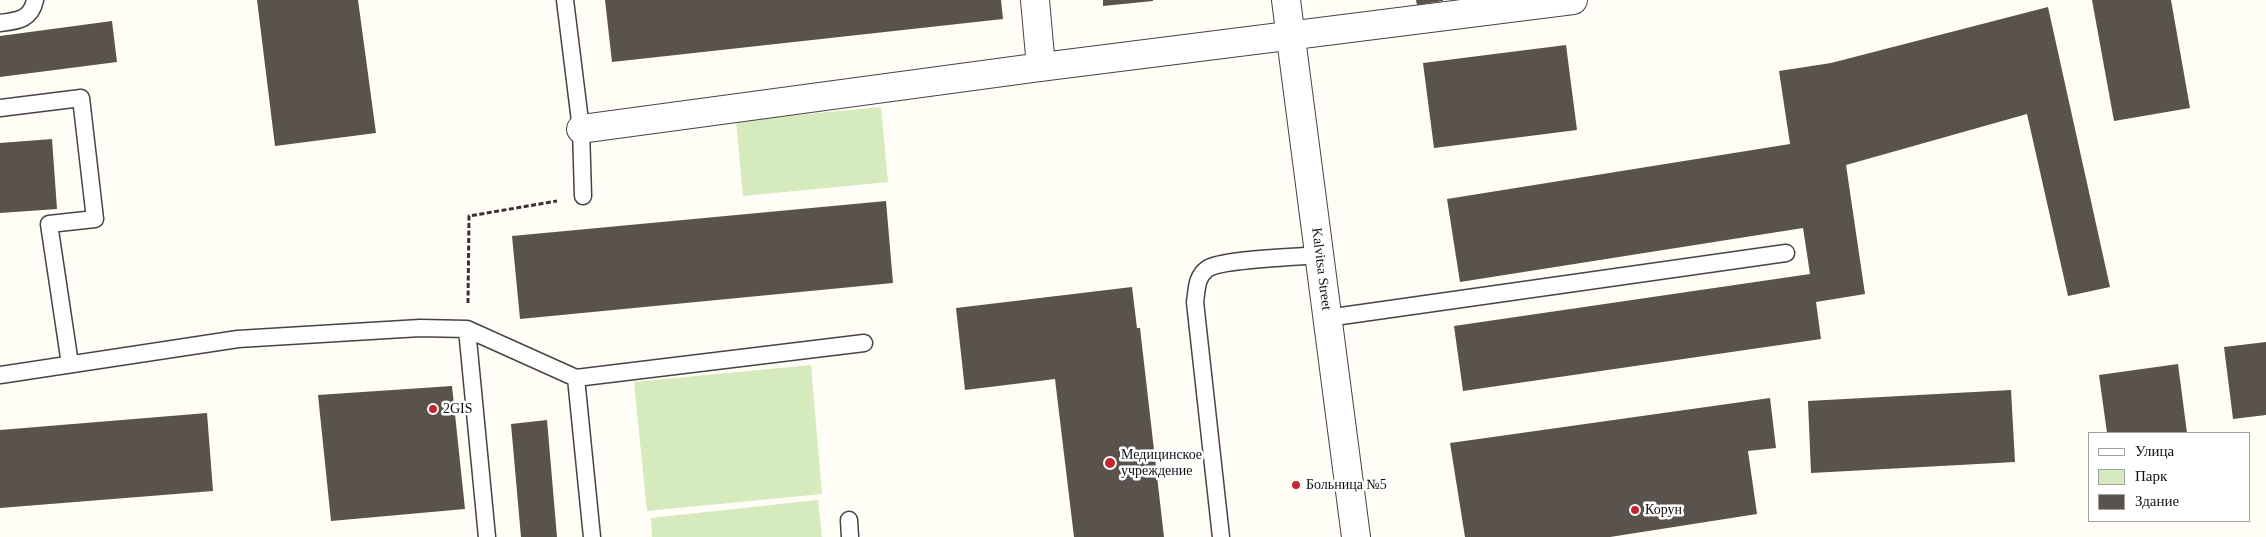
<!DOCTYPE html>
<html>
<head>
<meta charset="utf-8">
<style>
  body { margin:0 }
  #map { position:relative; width:2266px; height:537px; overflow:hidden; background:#fffdf5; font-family:"Times New Roman",serif }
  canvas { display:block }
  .legend { position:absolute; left:2088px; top:432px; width:162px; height:90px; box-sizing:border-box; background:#fff; border:1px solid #a0a0a0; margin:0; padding:6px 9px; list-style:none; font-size:15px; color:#111 }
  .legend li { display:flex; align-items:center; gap:10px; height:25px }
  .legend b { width:25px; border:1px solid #a0a0a0 }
</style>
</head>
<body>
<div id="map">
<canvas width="2266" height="537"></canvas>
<ul class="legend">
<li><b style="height:6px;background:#fff"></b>Улица</li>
<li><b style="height:14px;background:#d5ebbd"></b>Парк</li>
<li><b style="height:14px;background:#5a524d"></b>Здание</li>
</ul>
</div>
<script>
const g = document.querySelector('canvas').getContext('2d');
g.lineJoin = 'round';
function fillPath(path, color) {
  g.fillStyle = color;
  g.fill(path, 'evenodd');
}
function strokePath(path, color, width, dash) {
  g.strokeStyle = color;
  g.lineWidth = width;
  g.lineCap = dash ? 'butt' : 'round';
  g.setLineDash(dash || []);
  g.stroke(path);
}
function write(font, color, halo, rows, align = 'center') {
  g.font = font + ' "Times New Roman",serif';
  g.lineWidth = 5;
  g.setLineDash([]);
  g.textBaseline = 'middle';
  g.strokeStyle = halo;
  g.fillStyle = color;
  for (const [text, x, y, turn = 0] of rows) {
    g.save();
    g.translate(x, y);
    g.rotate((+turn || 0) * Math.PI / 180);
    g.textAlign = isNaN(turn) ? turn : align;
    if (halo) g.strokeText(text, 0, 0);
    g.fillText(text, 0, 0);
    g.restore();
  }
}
fillPath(new Path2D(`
  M881 107 888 182 743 196 736 121Z
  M811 365 822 494 647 511 634 382Z
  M818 500 822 537H652L651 518Z`), '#d5ebbd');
fillPath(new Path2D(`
  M257 0H358L376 133 275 146Z
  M605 0H1001L1003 19 612 62Z
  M1103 0H1153V1L1103 6Z
  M1416 0H1443V1L1417 5Z
  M2092 0H2171L2190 108 2114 121Z
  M2048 7 2110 287 2068 296 2027 114 1846 165 1865 294 1816 302 1821 339 1463 391 1454 326 1810 274 1803 228 1460 282 1447 199 1790 144 1779 71 1831 63Z
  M112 21 117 62 0 77V36Z
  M1566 45 1577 130 1434 148 1423 63Z
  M52 139 57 209 0 213V143Z
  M886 201 893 283 520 319 512 236Z
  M1132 287 1137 328H1140L1164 537H1074L1055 379 965 390 956 308Z
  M2266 342V415L2233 419 2224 347Z
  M2178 364 2187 433H2107L2099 375Z
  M452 386 465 509 331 521 318 395Z
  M2011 390 2015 462 1811 473 1808 401Z
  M1770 398 1776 448 1748 451 1757 514 1610 537H1465L1450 443Z
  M207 413 213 491 0 508V430Z
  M547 420 557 537H521L511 424Z`), '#5a524d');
const service = new Path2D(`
  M565 0 581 129 583 196
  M0 23C17 21 31 20 35 0
  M0 108 81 98 95 219 49 224 70 364
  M1327 318 1786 253
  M467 329 487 537
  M0 375 238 339 420 328 467 329 576 378
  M849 520 850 537
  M592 537 576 378 864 343
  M1221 537 1195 302C1197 290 1196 277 1207 269 1220 259 1298 257 1319 255`);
const minor = new Path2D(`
  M1035 0 1041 67
  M581 129 1041 67 1573 0`);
const tertiary = new Path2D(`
  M1286 0 1356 537`);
strokePath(service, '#444', 19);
strokePath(minor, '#444', 30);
strokePath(tertiary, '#444', 30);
strokePath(new Path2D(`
  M468 303 469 216 557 201`), '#333', 3, [5, 2.5]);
strokePath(service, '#fff', 16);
strokePath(minor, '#fff', 28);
strokePath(tertiary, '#fff', 28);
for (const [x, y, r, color] of [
  [433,409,5,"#c4262e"],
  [1110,463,6,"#c4262e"],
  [1296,485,5,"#c4262e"],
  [1635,510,5,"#c4262e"]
]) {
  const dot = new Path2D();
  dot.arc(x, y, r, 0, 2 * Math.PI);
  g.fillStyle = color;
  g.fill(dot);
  strokePath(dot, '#fff', 2);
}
write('14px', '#111', '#fff', [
  ["Kalvitsa Street",1321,269,83]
]);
write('14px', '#111', '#fff', [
  ["2GIS",443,409],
  ["Медицинское",1121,455],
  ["учреждение",1121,471],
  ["Больница №5",1306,485],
  ["Корун",1645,510]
], 'left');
</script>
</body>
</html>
